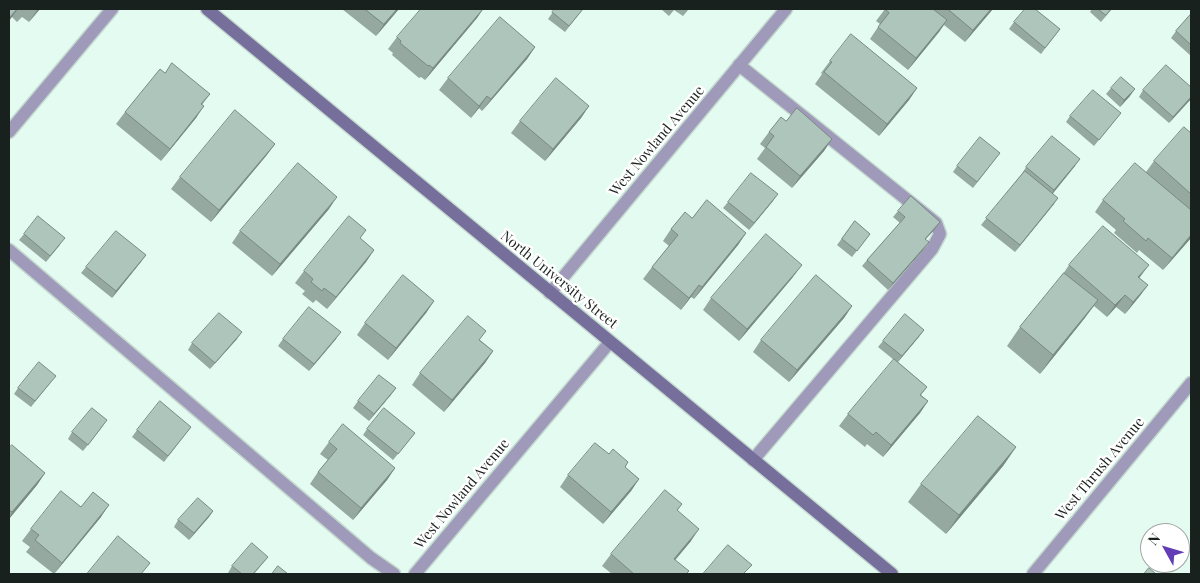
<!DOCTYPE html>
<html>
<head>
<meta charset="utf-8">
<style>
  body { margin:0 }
  #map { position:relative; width:1200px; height:583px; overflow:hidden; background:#e3fbf1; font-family:"Playfair Display",serif }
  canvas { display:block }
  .frame { position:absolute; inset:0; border:10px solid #18211d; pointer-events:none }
  .north { position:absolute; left:1140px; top:523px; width:50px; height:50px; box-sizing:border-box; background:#fff; border:1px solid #a3a6a5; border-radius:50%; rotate:309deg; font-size:14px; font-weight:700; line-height:20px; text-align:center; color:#18211d }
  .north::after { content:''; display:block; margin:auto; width:18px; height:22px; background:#623db5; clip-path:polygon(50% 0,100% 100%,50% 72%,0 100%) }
</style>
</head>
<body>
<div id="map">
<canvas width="1200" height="583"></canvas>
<div class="frame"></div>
<div class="north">N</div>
</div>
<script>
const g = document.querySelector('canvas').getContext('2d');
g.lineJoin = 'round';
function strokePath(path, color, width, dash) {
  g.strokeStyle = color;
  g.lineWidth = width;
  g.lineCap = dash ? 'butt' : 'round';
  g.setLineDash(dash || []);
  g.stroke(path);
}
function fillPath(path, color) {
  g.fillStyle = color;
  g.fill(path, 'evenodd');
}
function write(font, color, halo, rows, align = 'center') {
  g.font = font + ' "Playfair Display",serif';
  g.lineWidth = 5;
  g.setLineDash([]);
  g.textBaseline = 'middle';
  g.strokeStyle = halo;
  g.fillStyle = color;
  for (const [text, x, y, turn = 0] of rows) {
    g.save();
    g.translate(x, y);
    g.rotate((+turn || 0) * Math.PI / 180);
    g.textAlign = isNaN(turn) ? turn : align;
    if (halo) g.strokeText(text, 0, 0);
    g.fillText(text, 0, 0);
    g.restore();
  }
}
const lane = new Path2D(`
  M739 65 936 223 940 234 932 249 753 460
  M9 250 371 558 394 574`);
const street = new Path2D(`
  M9 132 112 9
  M550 293 786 9
  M415 574 610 342
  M1033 574 1191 383`);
const secondary = new Path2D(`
  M207 9 892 574`);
strokePath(lane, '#c3d8cf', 15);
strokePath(street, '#c3d8cf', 15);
strokePath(secondary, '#c3d8cf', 15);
strokePath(lane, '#9f9ab9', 12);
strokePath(street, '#9f9ab9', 12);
strokePath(secondary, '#766e9b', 12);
fillPath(new Path2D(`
  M9 9H40L29 22 22 17 17 22 12 17Z
  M342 9H399L376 36Z
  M483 9 477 18 425 80 421 77 419 78 392 55 393 53 388 49 397 37Z
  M555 9H583L565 32 548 19Z
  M661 9H689L683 16 674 10 669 16Z
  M885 9H993L965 42 944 25 939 32 908 70 870 39 880 24 876 21Z
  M1092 9H1112L1101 22 1090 12Z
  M1191 14V56L1171 38 1176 31Z
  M1014 22 1060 29 1041 54 1009 29Z
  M535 47 527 59 482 111 479 108 471 118 439 90 448 78Z
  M830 61 917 88 909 100 879 136 815 84 822 74 821 73Z
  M165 73 210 94 202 105 196 118 161 161 116 124 125 112Z
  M1191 87V99L1169 123 1139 97 1143 90Z
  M1111 88 1130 96 1120 107 1106 94Z
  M589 106 581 118 545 161 511 133 520 121Z
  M1121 113 1094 146 1066 122 1070 116Z
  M786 121 832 139 824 151 792 188 757 159 765 148 760 144 769 132Z
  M1191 133V238L1163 270 1139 250 1137 253 1114 233 1116 230 1095 212 1103 200 1146 172 1154 161Z
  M275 144 266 156 211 222 171 189 180 177Z
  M1000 153 973 188 953 172 957 166Z
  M1075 166 1053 193 1054 204 1015 252 981 225 1022 174 1026 167Z
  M773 201 749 230 723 208 728 202Z
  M329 209 272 276 232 243 240 231Z
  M898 211 935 229 926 239 924 249 888 290 862 266 867 260 900 223 893 217Z
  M692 218 746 233 738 245 694 299 691 297 681 310 643 279 652 267 669 246 663 241 671 229Z
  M855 221 870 234 852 257 837 245Z
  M24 234 60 245 46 262 19 240Z
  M360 238 374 250 366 262 327 309 316 300 313 303 302 294 305 291 295 283 304 271Z
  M146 255 112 298 81 273 86 267Z
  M1069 265 1139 278 1148 285 1139 297 1125 314 1116 307 1107 317 1094 306 1084 319 1040 374 1007 346 1020 327 1061 277Z
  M793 277 739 341 703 310 711 298Z
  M434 301 426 313 388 360 357 335 365 323Z
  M852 306 844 318 789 382 753 352 761 340Z
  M924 330 898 362 927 387 921 395 928 401 920 413 883 457 867 444 865 447 839 426 848 414 894 360 878 347 883 341Z
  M237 339 210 369 188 350 192 343Z
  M283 339H336L309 371 278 346Z
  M480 340 493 351 485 363 444 412 412 385 420 373Z
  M51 382 31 407 14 394 18 388Z
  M396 388 369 421 353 408 358 401Z
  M103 426 83 451 68 439 72 432Z
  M191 427 164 462 132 437 137 430Z
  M367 429 415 433 393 460 363 435Z
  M329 442 395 468 387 480 353 520 310 484 318 472 328 460 320 454Z
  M1016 447 1003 466 946 534 908 502 921 484Z
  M9 448 45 473 37 485 9 519Z
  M609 454 639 479 631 491 603 524 560 487 568 475Z
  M682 504 677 511 691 541 675 560 687 574H612L602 566 611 554Z
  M81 507 101 517 54 574 26 552 30 547 22 541 31 529Z
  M213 511 209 517 189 540 174 527 178 520Z
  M268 557 254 574H230L228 573 232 566Z`), '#95a9a1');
fillPath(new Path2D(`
  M17 9H18L9 21V18Z
  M38 9H40L29 22Z
  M397 9H399L376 36 384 24Z
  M483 9 477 18 425 80 433 68Z
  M991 9H993L965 42 973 30Z
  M947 20 939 32 908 70 916 58Z
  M535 47 527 59 482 111 491 99Z
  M917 88 909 100 879 136 887 124Z
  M1135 89 1130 96 1120 107 1124 100Z
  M487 96 479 108 471 118 479 106Z
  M1191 97V99L1169 123 1173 117Z
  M204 106 196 118 161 161 170 149Z
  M589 106 581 118 545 161 553 149Z
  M832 139 824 151 792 188 800 176Z
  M275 144 266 156 211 222 219 210Z
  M1080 159 1075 166 1050 197 1054 190Z
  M778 194 773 201 749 230 754 223Z
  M337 197 329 209 272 276 280 264Z
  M1058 198 1054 204 1015 252 1020 245Z
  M940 222 935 229 920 245 925 239Z
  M746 233 738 245 694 299 702 287Z
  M1191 235V238L1163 270 1172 258Z
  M929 242 924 249 888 290 893 283Z
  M374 250 366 262 327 309 336 297Z
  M146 255 141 262 112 298 116 291Z
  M802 265 793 277 739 341 747 329Z
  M1149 265 1140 277 1130 289 1138 277Z
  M699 285 691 297 681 310 689 298Z
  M1148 285 1139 297 1125 314 1133 302Z
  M1125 295 1116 307 1107 317 1115 305Z
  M1098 300 1084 319 1040 374 1053 355Z
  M434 301 426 313 388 360 396 348Z
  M852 306 844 318 789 382 797 370Z
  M924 330 919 337 897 363 902 356Z
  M242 332 237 339 210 369 215 363Z
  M341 332 336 339 309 371 314 364Z
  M493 351 485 363 444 412 452 400Z
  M396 388 391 395 369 421 374 414Z
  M928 401 920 413 883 457 891 445Z
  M1016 447 1003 466 946 534 959 515Z
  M395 468 387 480 353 520 361 508Z
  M45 473 37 485 9 519 12 512Z
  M639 479 631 491 603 524 611 512Z
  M109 505 101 517 54 574 62 563Z
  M213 511 209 517 189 540 194 533Z
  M699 529 691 541 666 571 674 559Z`), '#798a83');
const building = new Path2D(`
  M9 9H17L9 18Z
  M365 9H397L384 24Z
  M421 9H483L433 68 429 65 428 66 400 43 401 41 397 37Z
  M555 9H583L569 26 552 12Z
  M885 9H933L947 20 916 58 878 27 889 13Z
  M948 9H991L973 30Z
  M1025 9H1035L1060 29 1045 48 1014 22Z
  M1098 9H1111L1106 15Z
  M1191 14V45L1176 31Z
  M500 17 535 47 491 99 487 96 479 106 448 78Z
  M851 34 917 88 887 124 824 72 832 62 830 61Z
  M172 63 210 94 201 104 204 106 170 149 125 112 160 69 165 73Z
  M1166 65 1191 87V97L1173 117 1143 90Z
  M1121 77 1135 89 1124 100 1111 88Z
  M556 78 589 106 553 149 520 121Z
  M1093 90 1121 113 1099 140 1070 116Z
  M797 108 832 139 800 176 766 147 774 136 769 132 781 117 786 121Z
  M235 110 275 144 219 210 180 177Z
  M1184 127 1191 133V194L1154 161Z
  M1052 136 1080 159 1054 190 1026 167Z
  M980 137 1000 153 977 182 957 166Z
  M298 163 337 197 280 264 240 231Z
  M1135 163 1191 210V235L1172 258 1148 238 1146 241 1123 221 1125 219 1103 200Z
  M1025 171 1058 198 1020 245 986 218Z
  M751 173 778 194 754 223 728 202Z
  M911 196 940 222 925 239 929 242 893 283 867 260 905 217 898 211Z
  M707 200 746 233 702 287 699 285 689 298 652 267 678 235 671 229 685 212 692 218Z
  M38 216 65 238 50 256 24 234Z
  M349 216 366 230 360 238 374 250 336 297 324 288 322 291 311 282 313 279 304 271Z
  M855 221 870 234 857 251 842 239Z
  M1103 226 1149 265 1138 277 1148 285 1133 302 1125 295 1115 305 1069 265Z
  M116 231 146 255 116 291 86 267Z
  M766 234 802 265 747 329 711 298Z
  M1064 273 1098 300 1053 355 1020 327Z
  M403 275 434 301 396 348 365 323Z
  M816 275 852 306 797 370 761 340Z
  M309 307 341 332 314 364 283 339Z
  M219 313 242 332 215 363 192 343Z
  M905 314 924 330 902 356 883 341Z
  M468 316 486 331 479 340 493 351 452 400 420 373Z
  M894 359 927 387 920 395 928 401 891 445 876 432 873 435 848 414Z
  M39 362 56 376 35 401 18 388Z
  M379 375 396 388 374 414 358 401Z
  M160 401 191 427 168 456 137 430Z
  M92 408 107 420 88 445 72 432Z
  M384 408 415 433 398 454 367 429Z
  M978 416 1016 447 959 515 921 484Z
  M343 424 395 468 361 508 318 472 337 449 329 442Z
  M595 443 609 454 613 449 628 462 625 467 639 479 611 512 568 475Z
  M12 445 45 473 12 512 9 510V448Z
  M665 490 682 504 677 510 699 529 674 559 689 571 686 574H634L611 554Z
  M61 491 81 507 93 492 109 505 62 563 35 540 39 535 31 529Z
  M198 498 213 511 194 533 178 520Z
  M118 536 150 563 141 574H87Z
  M252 543 268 557 253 574H242L232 566Z
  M728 545 752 565 743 574H703Z
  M278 566 288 574H272Z
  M1149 568 1156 574H1144Z`);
fillPath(building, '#adc5bb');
strokePath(building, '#798a83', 1);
write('14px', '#18211d', '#fff', [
  ["West Nowland Avenue",657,141,-50],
  ["North University Street",559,280,39],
  ["West Thrush Avenue",1100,469,-50],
  ["West Nowland Avenue",462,494,-50]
]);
</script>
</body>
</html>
